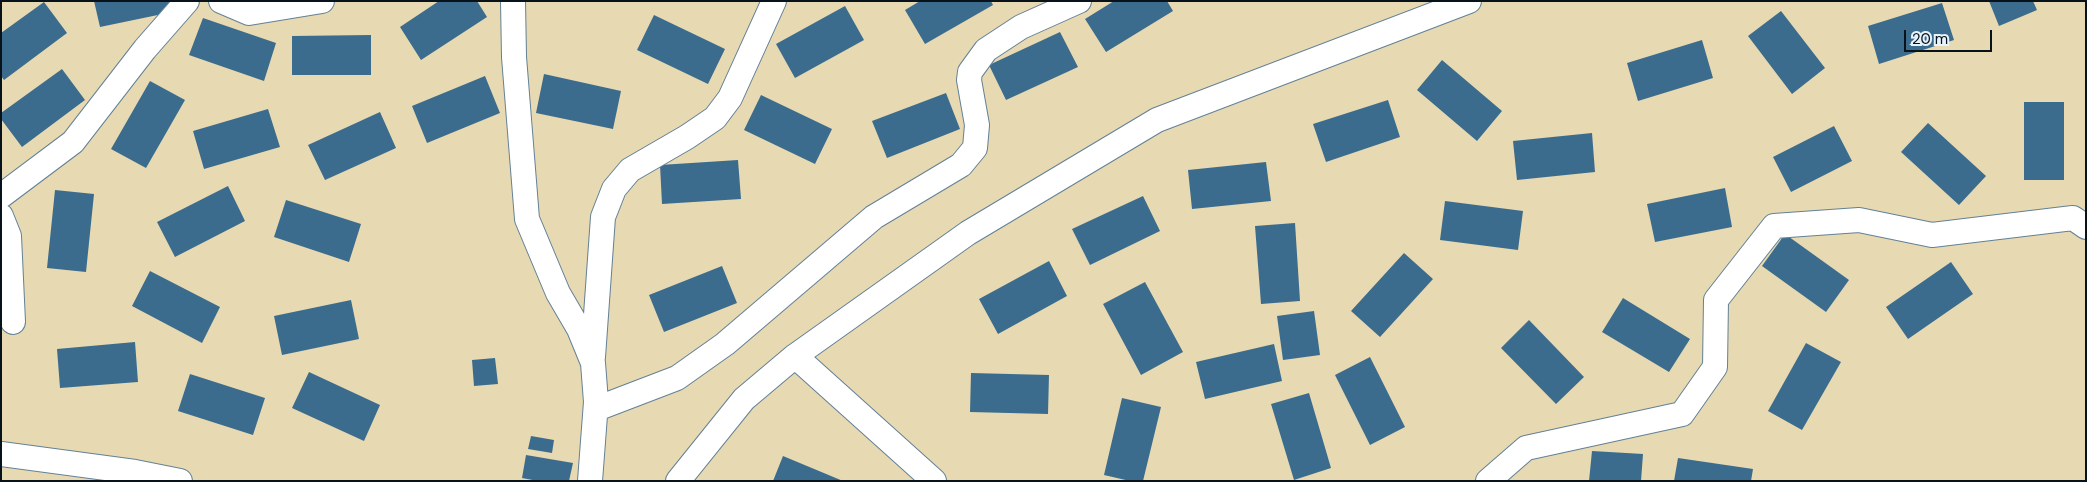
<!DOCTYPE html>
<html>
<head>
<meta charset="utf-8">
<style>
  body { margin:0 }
  #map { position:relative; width:2087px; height:482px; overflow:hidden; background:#e6f3fc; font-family:"DM Sans",sans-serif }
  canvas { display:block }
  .frame { position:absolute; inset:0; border:2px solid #07121a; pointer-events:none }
  .scale { position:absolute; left:1904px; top:30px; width:88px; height:22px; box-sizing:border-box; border:2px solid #07121a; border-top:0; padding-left:6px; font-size:15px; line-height:18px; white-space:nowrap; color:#07121a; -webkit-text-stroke:4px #e6f3fc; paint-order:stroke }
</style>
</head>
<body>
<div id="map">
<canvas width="2087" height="482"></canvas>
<div class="frame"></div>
<div class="scale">20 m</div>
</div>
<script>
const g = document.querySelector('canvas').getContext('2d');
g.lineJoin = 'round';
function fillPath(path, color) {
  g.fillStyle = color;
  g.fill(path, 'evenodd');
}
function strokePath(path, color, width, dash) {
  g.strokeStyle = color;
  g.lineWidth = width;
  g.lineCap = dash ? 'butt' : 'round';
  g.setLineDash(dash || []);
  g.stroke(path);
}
fillPath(new Path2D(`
  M1 1H2086V481H1Z`), '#e7d9b2');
fillPath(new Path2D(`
  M94 1H175L177 11 100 27Z
  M439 1H477L487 17 421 60 400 27Z
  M920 1H991L993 5 925 44 905 10Z
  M1114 1H1167L1173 11 1106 52 1085 19Z
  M1989 1H2033L2037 10 1999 26Z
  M44 2 67 33 4 80 1 76V33Z
  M1942 3 1954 40 1879 64 1868 26Z
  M845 6 864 40 795 78 776 44Z
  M1781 11 1825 68 1792 94 1748 36Z
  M654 15 725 49 708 84 637 50Z
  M203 18 276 43 264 81 189 55Z
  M1060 32 1078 67 1006 100 989 65Z
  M371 35V75H292V36Z
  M1702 40 1713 78 1638 101 1627 63Z
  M1442 60 1502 111 1477 141 1417 90Z
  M62 69 85 100 22 147 1 119V113Z
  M544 74 621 91 613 129 536 113Z
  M485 76 500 113 427 143 412 106Z
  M150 81 185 100 146 168 111 149Z
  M946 93 960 129 887 158 872 121Z
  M761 95 832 129 815 164 744 130Z
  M1388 100 1400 137 1326 162 1313 124Z
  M2024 102H2064V180H2024Z
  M268 109 280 147 204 169 193 131Z
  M380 112 396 148 325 180 308 145Z
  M1928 123 1986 176 1959 205 1901 152Z
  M1834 126 1852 161 1791 192 1773 157Z
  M1592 133 1595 172 1517 180 1513 141Z
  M738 160 741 199 662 204 660 165Z
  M1266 162 1271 201 1192 209 1188 170Z
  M228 186 245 221 175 257 157 222Z
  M1725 188 1732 227 1655 242 1647 204Z
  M55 190 94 194 86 272 47 268Z
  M1143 196 1160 231 1090 265 1072 229Z
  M286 200 361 224 349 262 274 237Z
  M1445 201 1523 211 1518 250 1440 240Z
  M1295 223 1300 301 1261 304 1255 226Z
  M1785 234 1849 280 1826 312 1762 266Z
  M1404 253 1433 279 1380 337 1351 311Z
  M1049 261 1067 296 998 334 979 299Z
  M1951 262 1973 294 1908 339 1886 307Z
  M722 266 737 303 664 332 649 295Z
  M150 271 220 307 202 343 132 306Z
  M1145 282 1183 352 1141 375 1103 304Z
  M1623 298 1690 339 1669 372 1602 332Z
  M351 300 359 339 282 355 274 316Z
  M1314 311 1320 355 1283 360 1277 316Z
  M1529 320 1584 377 1556 404 1501 348Z
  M135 342 138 382 60 388 57 349Z
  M1806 343 1841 362 1802 430 1768 411Z
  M1274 344 1282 381 1205 399 1196 362Z
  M1370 357 1405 427 1370 445 1335 375Z
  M495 358 498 384 474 386 472 360Z
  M309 372 380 405 364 441 292 408Z
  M971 373 1049 375 1048 414 970 412Z
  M190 374 265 398 253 435 178 411Z
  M1309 393 1331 468 1294 480 1271 404Z
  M1122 398 1161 407 1143 481H1130L1104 475Z
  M531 436 554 440 552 453 528 449Z
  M1592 451 1643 454 1641 481H1589Z
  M526 455 573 463 569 481H538L522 478Z
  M783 456 843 481H773Z
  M1678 458 1753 469 1751 481H1674Z`), '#3b6c8d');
const minor = new Path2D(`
  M221 1 249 13 322 1
  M513 1 514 57 527 219 558 293 579 329 593 363 596 402 590 481
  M1 196 73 142 145 49 187 1
  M1 216 9 236 13 322
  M795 356 934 481
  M593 357 603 217 614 189 630 170 687 137 715 118 730 98 774 1
  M596 409 677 378 725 344 874 217 961 165 975 148 977 125 969 80 970 72 986 50 1021 27 1079 1
  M1 454 135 472 180 481
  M678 481 744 399 795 356 968 233 1157 120 1469 1
  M1488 481 1526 448 1682 414 1715 367 1716 300 1774 226 1859 220 1932 235 2073 218 2086 227`);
strokePath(minor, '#638196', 26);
strokePath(minor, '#fff', 24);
</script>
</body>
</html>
